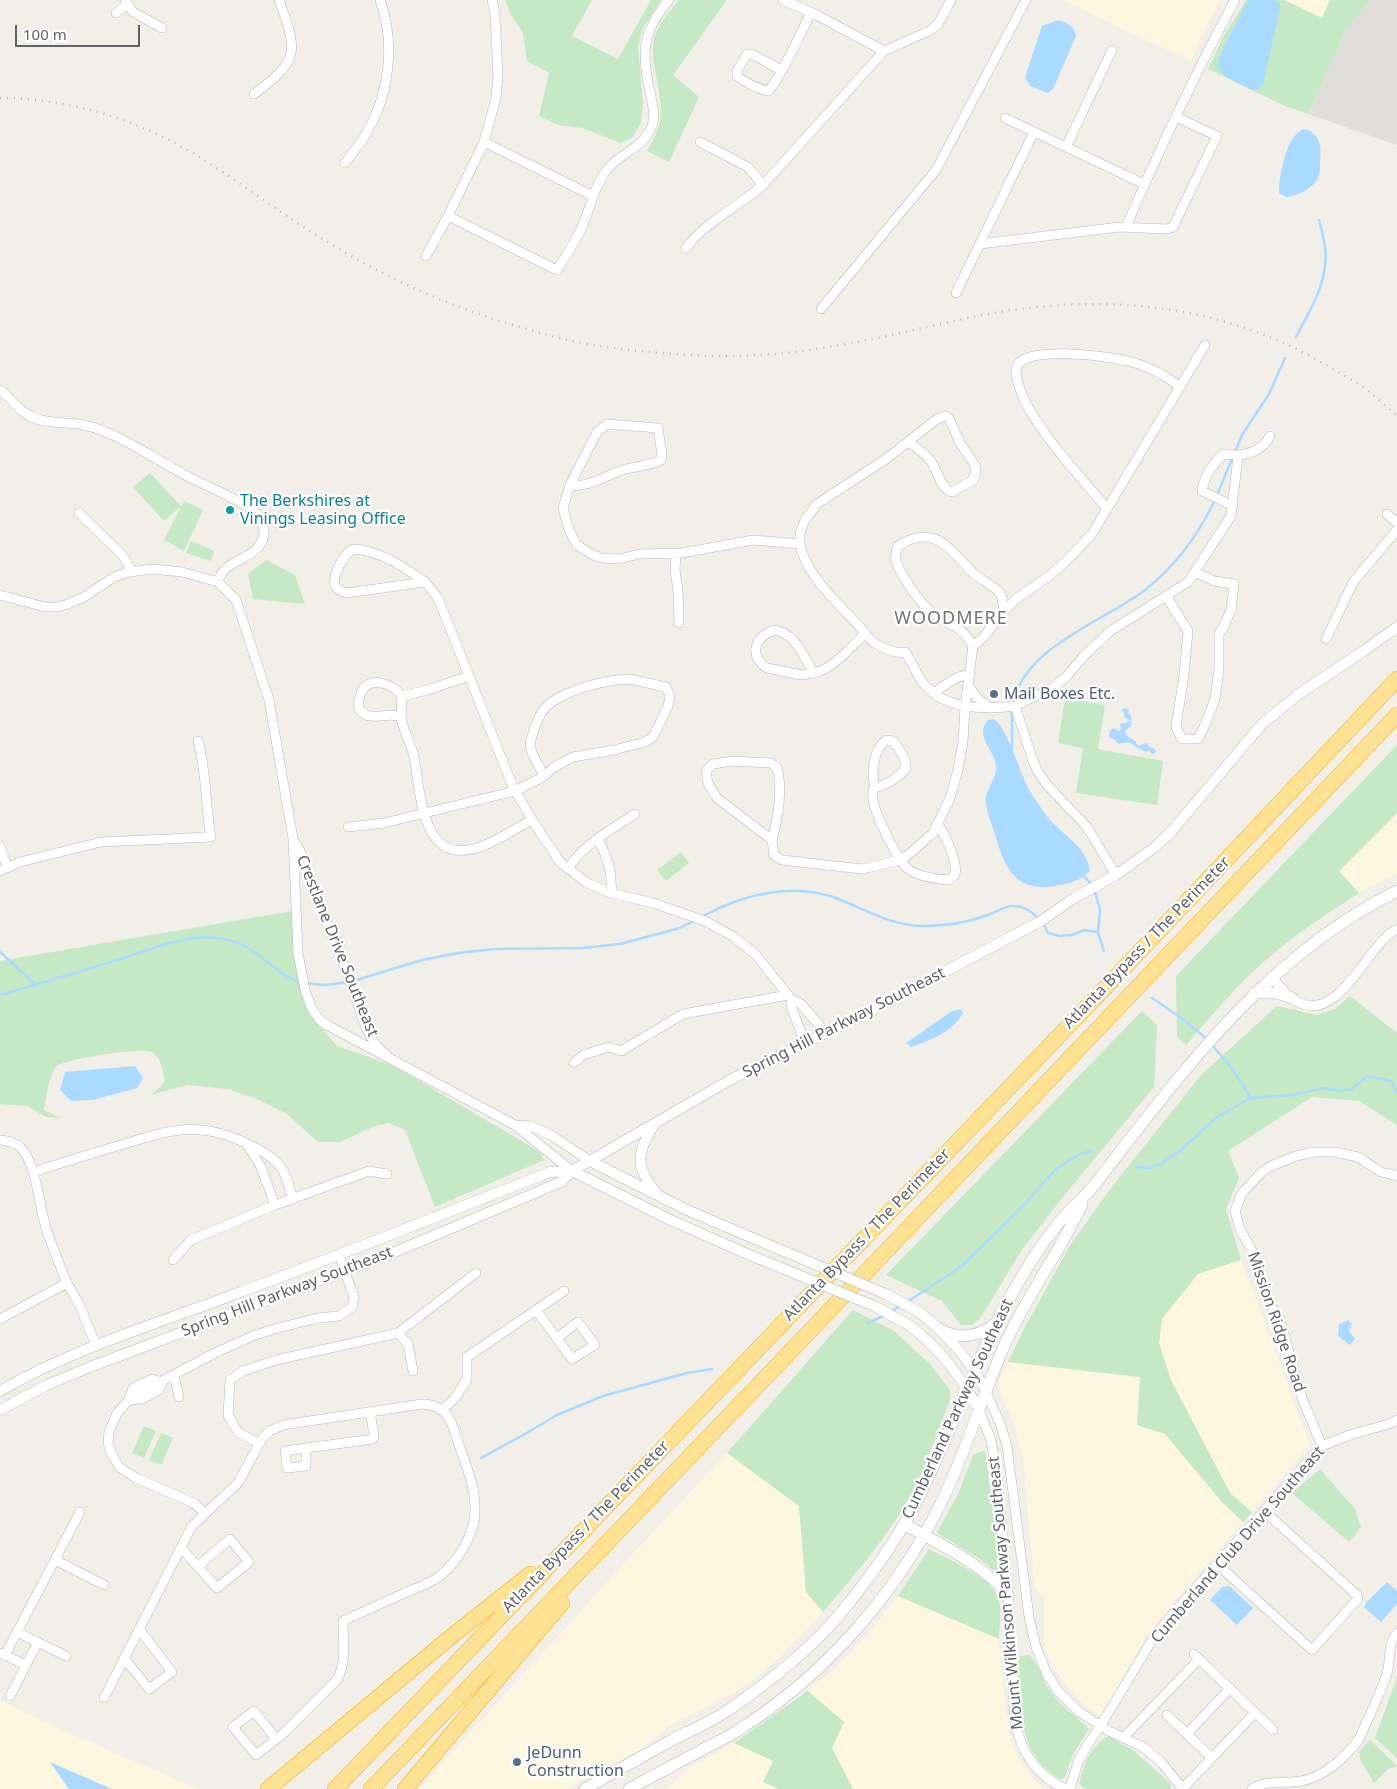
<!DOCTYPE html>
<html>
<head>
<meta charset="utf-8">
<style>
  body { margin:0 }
  #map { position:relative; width:1397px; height:1789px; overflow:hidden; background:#f1efe8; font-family:"Noto Sans",sans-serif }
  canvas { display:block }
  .scale { position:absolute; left:15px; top:25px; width:125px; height:22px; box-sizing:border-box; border:2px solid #5f6368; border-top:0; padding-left:6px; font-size:15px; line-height:18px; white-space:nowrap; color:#5f6368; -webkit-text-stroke:4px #fff; paint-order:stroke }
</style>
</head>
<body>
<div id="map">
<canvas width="1397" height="1789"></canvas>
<div class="scale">100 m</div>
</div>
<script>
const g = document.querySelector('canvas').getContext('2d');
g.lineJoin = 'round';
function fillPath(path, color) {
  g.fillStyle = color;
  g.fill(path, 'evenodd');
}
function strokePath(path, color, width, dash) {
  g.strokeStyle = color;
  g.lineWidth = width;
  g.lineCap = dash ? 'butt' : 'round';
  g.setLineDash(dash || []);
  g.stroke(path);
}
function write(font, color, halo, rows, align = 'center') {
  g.font = font + ' "Noto Sans",sans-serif';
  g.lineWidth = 4.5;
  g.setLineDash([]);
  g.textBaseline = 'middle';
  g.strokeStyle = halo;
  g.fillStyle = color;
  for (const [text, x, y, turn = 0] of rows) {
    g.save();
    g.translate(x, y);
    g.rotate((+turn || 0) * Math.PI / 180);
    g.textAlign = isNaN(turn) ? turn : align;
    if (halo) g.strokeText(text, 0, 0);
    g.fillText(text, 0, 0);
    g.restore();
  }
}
fillPath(new Path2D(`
  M1062 0H1219L1191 61Z
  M1284 0H1330L1322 18Z
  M1397 813V874L1359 893 1339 871Z
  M1241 1260 1310 1445 1252 1512 1230 1493 1171 1380 1159 1343 1162 1319 1198 1274Z
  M1008 1362 1140 1377 1137 1425 1165 1434 1222 1502 1243 1522 1150 1631 1103 1713 1099 1715 1085 1706 1064 1683 1049 1660 1044 1638V1598L1035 1589 1023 1458 1014 1423 999 1391V1380Z
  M727 1453 799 1506 806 1592 823 1612 764 1672 739 1690 717 1700 665 1729 643 1748 567 1789H419L639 1547Z
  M898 1596 999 1639 1006 1713 1012 1743 1023 1764 1035 1781 1047 1789H853L832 1748 808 1691 831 1672 862 1641Z
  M0 1700 78 1737 198 1789H0Z
  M734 1743 773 1761 763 1781 779 1789H665L670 1786 688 1768Z`), '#fef7e0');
fillPath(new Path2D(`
  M1370 0H1397V145L1308 114 1345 32Z`), '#e0deda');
fillPath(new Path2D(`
  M505 0H592L572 36 618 59 651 0H661L643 28 638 46 643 103 641 123 632 138 621 143 582 128 558 125 539 116 549 73 527 61 523 33 510 13Z
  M679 0H727L673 75 699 97 669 162 647 151C667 121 661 103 655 70 653 59 652 50 654 39 658 24 669 12 679 0Z
  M1246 0H1284L1322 18 1330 0H1370L1345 32 1308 114 1285 106 1208 69 1223 37Z
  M150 473 181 506 164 521 133 487Z
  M184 501 203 510 184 551 164 540Z
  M191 541 214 551 211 561 186 553Z
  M266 560 295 575 305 604 253 599 248 574Z
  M1065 698 1105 705 1098 749 1163 761 1157 805 1076 793 1083 748 1058 743Z
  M1397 745V813L1339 871 1359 893C1330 912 1300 931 1274 953 1241 980 1214 1013 1186 1045L1177 1037 1176 976Z
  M681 852 689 863 666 881 657 870Z
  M292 911 299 974 310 1015 337 1046 394 1066 540 1152 544 1160 435 1207 405 1130 389 1123 375 1126 340 1142H318L287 1114 257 1099 228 1089 187 1085 151 1095 165 1082C163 1072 162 1057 151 1052 139 1047 67 1059 57 1066 49 1072 46 1100 44 1110L60 1118 46 1117 27 1106 0 1104V961Z
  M1350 996 1397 1033V1125L1359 1101 1312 1097 1228 1151 1239 1178 1226 1209 1241 1260 1198 1274 1162 1319 1159 1343 1171 1380 1230 1493 1252 1512 1243 1522 1222 1502 1165 1434 1137 1425 1140 1377 1008 1362 1026 1325 1072 1242 1114 1184 1201 1075 1277 1006 1316 1015 1335 1009Z
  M1142 1011 1157 1025 1154 1087 1067 1192 1021 1251 980 1319 971 1325H961L942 1301 886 1275Z
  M853 1310 894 1331 931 1365 950 1390V1400C935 1438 922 1478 901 1512 878 1548 850 1580 823 1612L806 1592 799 1506 727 1453Z
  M144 1426 156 1431 144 1458 132 1453Z
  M161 1433 173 1438 161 1465 149 1460Z
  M985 1450 1001 1571 997 1573 983 1561 937 1533 958 1494 973 1455Z
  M1320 1469 1355 1509 1361 1527 1349 1542 1292 1493Z
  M929 1549C949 1560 994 1577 999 1601 1002 1611 999 1628 999 1639L898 1596Z
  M1029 1655C1038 1661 1043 1681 1050 1691 1060 1705 1073 1715 1087 1726L1088 1730 1073 1754 1064 1779C1057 1779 1052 1774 1047 1770 1016 1743 1021 1697 1018 1660L1021 1656Z
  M1397 1677V1758L1375 1738Z
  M808 1691 844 1722 832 1748 853 1789H779L763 1782 773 1761 734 1743Z
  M1108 1736 1134 1751 1171 1784V1789H1088L1082 1787 1079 1783C1085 1762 1089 1749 1108 1736Z
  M1370 1740 1397 1766 1388 1769 1374 1783 1362 1763 1358 1752Z`), '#c5e8c5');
fillPath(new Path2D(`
  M1250 0H1274L1280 4V8L1263 84 1258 89H1250L1224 76 1218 66 1220 55 1246 3Z
  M1058 20C1067 22 1075 27 1076 36L1053 89 1048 93 1030 86 1025 77 1042 26Z
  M1304 129C1323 134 1321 150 1320 165 1320 170 1320 176 1317 180 1310 190 1297 196 1286 197L1279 193C1279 177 1286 134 1304 129Z
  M1123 708 1129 709 1128 713 1131 715V726L1125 731C1126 738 1131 737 1135 741 1136 742 1137 744 1138 746L1147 743 1149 747 1155 749 1156 752 1154 754H1152L1149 750 1146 752 1134 746 1129 742 1118 744 1115 740 1109 737 1110 730 1114 728 1118 731 1121 730 1120 724 1128 722 1130 720 1125 718 1124 713 1122 710Z
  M994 719C1007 729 1017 763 1024 779 1029 791 1037 802 1044 812 1058 834 1086 843 1090 871 1080 881 1068 884 1055 886 1015 893 1004 867 995 834 992 824 987 814 986 804 984 789 998 779 996 765 994 749 974 736 988 720Z
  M961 1009 963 1013C951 1033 933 1039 911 1047L906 1043 952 1011Z
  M135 1066 143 1078 137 1088 92 1100 71 1101 60 1090 65 1072Z
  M1348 1320 1352 1324 1349 1331 1355 1339 1350 1345 1338 1336 1339 1325Z
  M1387 1582 1397 1591V1604L1381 1622 1364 1607 1366 1603Z
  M1229 1586 1253 1608 1237 1625 1210 1600 1222 1587Z
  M50 1762 112 1789H69Z`), '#aadaff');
strokePath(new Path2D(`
  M1296 337C1311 308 1329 281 1325 247 1324 238 1321 229 1319 220
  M1217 495 1242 435 1269 394 1285 358
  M1013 704C1023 647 1105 621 1145 590 1176 566 1198 535 1215 500
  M1012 749V710
  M1084 877 1092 884
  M1094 889 1100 909 1098 932 1104 951
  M701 917C745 893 799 880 846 902 871 913 893 925 921 926 945 926 967 923 988 915 996 912 1005 906 1013 906 1024 906 1032 911 1039 919
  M1043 923 1048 933 1060 936 1072 935 1084 930 1098 932
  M0 952 36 985
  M305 983 325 985 350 982 422 960 458 953 495 949 582 948 620 944 680 928 696 920
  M0 995C39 984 78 972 117 960 151 950 192 930 229 940 259 948 271 972 300 982
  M1152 998 1177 1015 1207 1039
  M1212 1045 1231 1067 1251 1098
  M1137 1167 1149 1168 1161 1164 1181 1150 1218 1116 1251 1098 1293 1095 1324 1088 1339 1091 1352 1089 1367 1076 1391 1081 1397 1092
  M907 1302 962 1266 1015 1214 1057 1168 1079 1155 1091 1151
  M890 1312 900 1306
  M866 1324 885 1315
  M481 1458 525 1434 557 1415 603 1396 687 1373 712 1369`), '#aadaff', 2.5);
const minor = new Path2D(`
  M125 0 133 12 162 28
  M492 0 495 14 498 76 496 98 484 142 448 216 557 270C566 256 575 242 582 227 590 209 594 187 606 171 619 153 643 149 652 126 656 114 652 104 650 92 641 52 642 33 669 0
  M783 0 811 12 884 51 931 30 938 24 951 0
  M116 13 127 4
  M781 70 752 54H747L737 71V76C745 82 758 89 768 91 779 82 803 28 811 12
  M254 94C300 60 298 52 279 0
  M1005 118 1144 184
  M484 142 593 196
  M700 142 748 167 763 185
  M1066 147 1112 50
  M345 163C353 152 363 141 369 128 390 91 395 41 380 0
  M1126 227C1159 150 1195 74 1235 0
  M980 244 1119 227 1167 229 1173 227 1217 136 1176 117
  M686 248C704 223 739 206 763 185L884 51
  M426 256 448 216
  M956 293 1034 132
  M821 309 936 170 1026 0
  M0 390C10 397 18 410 28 415 46 425 65 421 84 425 120 433 155 460 187 476 206 486 242 500 257 514 261 519 264 526 264 532 263 561 223 556 218 582
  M607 424 658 428 662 455 661 460C650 466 635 466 623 470 606 475 589 488 570 485L597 432Z
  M570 485 563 508 569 530 577 545 593 555 602 558 619 559 639 554 682 553 753 540 800 544C805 575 840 605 860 627 865 633 870 640 876 644 885 649 896 654 905 652 911 660 918 677 923 683 946 710 982 710 1015 706L1033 761 1038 772 1048 786 1087 827 1116 875
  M1233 506 1202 491C1204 476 1212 465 1223 454 1242 457 1260 454 1270 436
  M1107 509C1081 476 1018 413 1016 371 1015 342 1115 357 1132 362 1150 367 1165 375 1179 386
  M79 513 123 556 132 572
  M1387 514 1397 523
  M800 544V533L805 520 817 504 886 459 937 419 945 416 949 418 960 443 975 465 976 471 973 480 952 492C939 488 938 469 930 460 924 453 916 447 908 442
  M354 549C381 551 404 567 425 582L347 593C342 591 338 591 336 587 330 578 345 551 354 549Z
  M676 553 675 570 678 591 679 623
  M425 582 438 598 513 787 534 823 560 862 587 883 611 893 653 903 705 921 734 937 756 955 791 999 801 1004 826 1033
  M0 595 45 607H57L68 604 84 597 114 577 129 572 153 569 182 572 218 582 236 600 269 700 293 838 298 953 305 990 312 1009 320 1020 327 1025 515 1125 572 1171
  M1166 596 1188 631 1184 675 1176 727 1182 739H1198L1204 727 1215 699 1219 669V634L1224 626 1231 610 1234 584 1214 581 1195 572
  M774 630C795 632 803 657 814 673L801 675 767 668C748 656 755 637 774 630Z
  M1326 639 1354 581 1397 530
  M973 646C959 622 949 627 931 612 920 603 901 576 896 561 895 556 896 551 898 546 935 522 950 550 974 574 981 580 998 588 1001 595 1003 599 1003 606 1004 610
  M814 673C835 668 850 647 865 634
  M629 679 666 687 670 696 668 706 653 737 645 742 614 750 573 757 554 767 543 777C541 766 531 756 530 745 530 740 533 735 534 730 537 721 541 710 549 704 569 689 605 680 629 679Z
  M968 685 977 698 990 708
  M934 693C946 684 956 676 970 674
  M402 696 427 690 469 676
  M1015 706 1054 687 1068 675 1082 658 1109 632 1188 582 1231 516 1238 457
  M401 717 402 696C394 685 373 676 363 689 360 694 359 700 358 705 364 726 388 710 401 717 403 731 411 743 414 757 421 793 421 865 477 848 496 842 514 829 532 820
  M886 740 893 741C899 748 907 758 906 768 900 776 885 787 875 787 871 773 873 750 886 740Z
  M732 761 771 763 777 768C783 790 778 818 772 840L717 798C711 789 705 781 707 770L713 764Z
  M874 787C873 790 872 794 873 798 874 813 897 859 907 868 917 877 936 879 949 880L955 875C958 861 945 836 938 824
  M348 827 384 823 515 791 543 777
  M598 839C607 857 613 872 611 893
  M772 840 774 855 782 860 862 869 900 860 907 856 933 833 950 798 958 770 963 742 965 707 973 646 983 638 1001 614 1016 599 1049 576 1064 563 1092 534 1205 345
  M294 841 300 851C316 895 332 938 350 980 360 1006 363 1036 386 1055
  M0 846 7 867
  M568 869C583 844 611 830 635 814
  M0 871 20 862 101 842 211 837C205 805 207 773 198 741
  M1271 977C1279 985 1287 996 1296 1001 1339 1026 1367 944 1397 929
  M791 999 792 1009 805 1043
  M574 1063 583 1055 609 1047 621 1051 683 1014 788 995
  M515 1125 530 1126 551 1135 590 1161
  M0 1140C8 1141 15 1142 21 1148 37 1165 39 1206 46 1228 52 1247 60 1265 67 1283L0 1319
  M248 1146 261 1167 275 1205
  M34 1172C60 1163 87 1155 114 1147 167 1131 197 1118 250 1145 281 1161 284 1166 293 1199
  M173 1260 191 1240 275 1205 369 1171 387 1174
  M67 1283 80 1306 96 1346
  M536 1310 572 1359 595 1345 578 1322 557 1338
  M398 1333 408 1344 413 1371
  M174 1376 179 1397
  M985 1389 1001 1426 1007 1446 1029 1617 1036 1647 1047 1674 1058 1691 1078 1711 1109 1731 1143 1747 1161 1762 1183 1789
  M129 1400 133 1388 152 1379 162 1382
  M129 1400 142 1399 159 1390 162 1382
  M978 1408 991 1440 997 1475 1008 1595 1015 1722C1022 1753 1036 1776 1066 1789
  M442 1410 455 1398 467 1379V1357L564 1291
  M259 1444 238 1432 228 1415 230 1380 243 1371 276 1360 398 1333 476 1273
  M1322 1446 1302 1398 1280 1320 1267 1300 1255 1256 1240 1229 1235 1211 1242 1193 1263 1171 1271 1166 1296 1156 1314 1152H1335L1358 1157 1381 1172 1397 1176
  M306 1448V1466L287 1468 285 1451 373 1439 374 1435 370 1412
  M205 1513 194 1503 136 1478 119 1467 111 1453 108 1442 109 1432 117 1413 129 1400 139 1393 217 1352 255 1335 278 1328 318 1318 339 1316 352 1307 354 1297 339 1255
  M181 1548 217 1588 249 1562 230 1539 198 1566
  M55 1560 104 1585
  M1217 1564 1312 1650 1355 1602 1358 1599 1357 1595 1264 1511
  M17 1632 66 1656
  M0 1653 26 1665
  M1194 1654 1273 1730
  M5 1655 80 1512
  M124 1658 149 1689 172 1672 139 1629
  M10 1696 38 1642
  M104 1698 192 1526 238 1483 263 1437 270 1431 283 1425 422 1404C449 1405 452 1423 459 1445 466 1465 475 1486 475 1508 476 1533 459 1560 440 1576 431 1583 419 1587 409 1591 387 1601 365 1611 343 1621 343 1641 347 1662 337 1680L285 1732 256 1755 233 1727 254 1711 276 1739
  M1167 1715 1212 1758
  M1187 1734 1230 1688
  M1124 1737 1199 1659
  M1070 1789 1078 1762 1085 1749 1104 1720 1152 1640 1167 1621 1217 1564 1322 1446 1350 1435 1389 1424 1397 1420
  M1182 1789 1255 1713
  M1252 1789C1267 1779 1285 1784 1301 1781 1324 1777 1346 1757 1359 1739 1369 1717 1379 1696 1387 1674 1391 1659 1387 1645 1397 1633`);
const tertiary = new Path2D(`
  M654 1125C637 1152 634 1166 656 1192
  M590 1161 687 1210 755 1239
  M919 1312C946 1333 969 1359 985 1389
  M909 1325C941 1350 958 1373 978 1408
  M0 1391C72 1349 153 1325 230 1296 337 1256 444 1214 550 1172L572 1171 666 1218 745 1253
  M0 1410 47 1385 90 1367 390 1254 561 1182 572 1171 730 1080 862 1015 1041 921 1074 898 1116 875 1155 847 1171 832 1262 724 1299 694 1365 650 1397 627`);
const secondary = new Path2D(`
  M1254 993C1267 991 1280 993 1292 998
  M938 1328C958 1341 980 1337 997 1322
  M904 1524C937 1543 985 1565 1008 1595
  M585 1789C614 1772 643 1756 672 1740 690 1731 710 1722 727 1711 768 1683 808 1652 840 1614 868 1580 894 1545 914 1506 948 1442 970 1372 1004 1308 1020 1279 1037 1249 1058 1224 1070 1209 1084 1198 1096 1183 1182 1072 1267 955 1397 891
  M629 1789C652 1776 676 1764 700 1751 712 1744 725 1739 737 1731 824 1676 894 1597 940 1505 966 1453 982 1395 1006 1342 1028 1294 1060 1252 1082 1204`);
const motorway = new Path2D(`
  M268 1789 447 1640 530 1574
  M335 1789 1106 987 1397 679
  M371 1789 788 1354 1397 715
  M405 1789 562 1603`);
strokePath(minor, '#b5b8bc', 10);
strokePath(tertiary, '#b5b8bc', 11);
strokePath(secondary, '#b6babf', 12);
strokePath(motorway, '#f9ab00', 16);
strokePath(minor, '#fff', 9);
strokePath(tertiary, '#fff', 10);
strokePath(secondary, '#fff', 11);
strokePath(motorway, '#fde293', 15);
strokePath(new Path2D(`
  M0 98C54 98 110 112 159 135 219 164 272 209 329 243 392 281 457 310 527 329 551 336 576 343 600 346 664 355 729 360 794 352 818 349 843 345 867 340 914 331 960 318 1006 311 1121 294 1230 307 1331 368 1341 374 1353 380 1363 387 1375 396 1386 406 1397 416`), '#b6b7b8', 2.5, [1, 6]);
const tertiaryBridge = new Path2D(`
  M755 1239 888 1295 919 1312
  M745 1253 874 1306 909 1325`);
strokePath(tertiaryBridge, '#b5b8bc', 11, []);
strokePath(tertiaryBridge, '#fff', 10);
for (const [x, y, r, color] of [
  [230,510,5,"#0f9aa8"],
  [994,694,5,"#5c6f8a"],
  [517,1762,5,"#5c6f8a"]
]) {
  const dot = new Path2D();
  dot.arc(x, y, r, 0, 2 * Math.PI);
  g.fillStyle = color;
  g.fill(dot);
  strokePath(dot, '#fff', 2);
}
write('16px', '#0d838f', '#fff', [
  ["The Berkshires at",240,501],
  ["Vinings Leasing Office",240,519]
], 'left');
write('16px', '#4e5e75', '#fff', [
  ["Mail Boxes Etc.",1004,694],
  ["JeDunn",527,1753],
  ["Construction",527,1771]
], 'left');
write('16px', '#5f6368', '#fff', [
  ["Atlanta Bypass / The Perimeter",1147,943,-46],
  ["Crestlane Drive Southeast",337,946,68],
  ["Spring Hill Parkway Southeast",844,1023,-27],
  ["Atlanta Bypass / The Perimeter",867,1235,-46],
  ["Spring Hill Parkway Southeast",287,1292,-21],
  ["Mission Ridge Road",1276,1322,71],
  ["Cumberland Parkway Southeast",958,1409,-65],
  ["Atlanta Bypass / The Perimeter",586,1527,-46],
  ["Cumberland Club Drive Southeast",1238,1545,-49],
  ["Mount Wilkinson Parkway Southeast",1006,1593,-95]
]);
g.letterSpacing = '1px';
write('18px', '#70757a', '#fff', [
  ["WOODMERE",951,619]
]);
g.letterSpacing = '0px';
</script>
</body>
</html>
